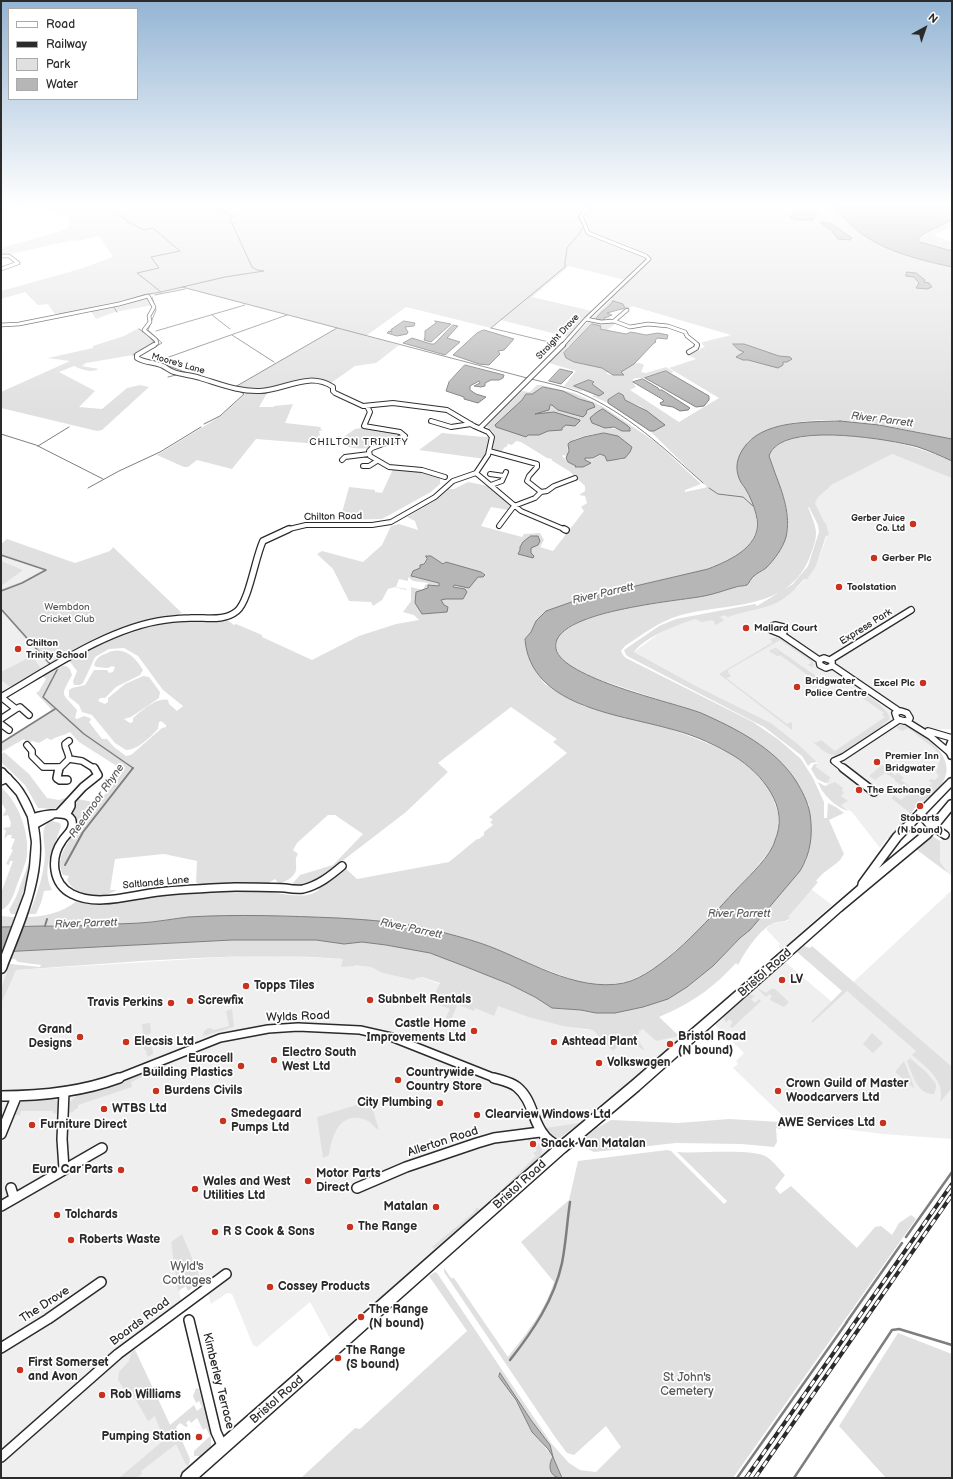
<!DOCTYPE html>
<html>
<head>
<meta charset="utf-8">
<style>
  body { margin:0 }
  #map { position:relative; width:953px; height:1479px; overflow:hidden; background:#fff; font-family:"Balsamiq Sans",sans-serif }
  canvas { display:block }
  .frame { position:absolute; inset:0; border:2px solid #2b2b2b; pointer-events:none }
  .legend { position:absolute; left:8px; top:8px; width:130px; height:92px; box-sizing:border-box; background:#fff; border:1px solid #aaa; margin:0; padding:5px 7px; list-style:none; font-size:12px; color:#2b2b2b }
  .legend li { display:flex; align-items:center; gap:8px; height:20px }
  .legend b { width:20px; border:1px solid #aaa }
  .north { position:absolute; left:905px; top:8px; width:40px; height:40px; -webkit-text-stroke:3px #fff; paint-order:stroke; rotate:40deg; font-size:11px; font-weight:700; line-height:16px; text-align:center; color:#2b2b2b }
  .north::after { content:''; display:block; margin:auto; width:14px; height:18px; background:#2b2b2b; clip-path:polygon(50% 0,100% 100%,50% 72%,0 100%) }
</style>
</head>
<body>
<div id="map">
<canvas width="953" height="1479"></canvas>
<div class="frame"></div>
<ul class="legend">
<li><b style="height:5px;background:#fff"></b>Road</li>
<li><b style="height:5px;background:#2b2b2b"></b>Railway</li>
<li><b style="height:11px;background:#e0e0e0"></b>Park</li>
<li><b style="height:11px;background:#b6b6b6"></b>Water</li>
</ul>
<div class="north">N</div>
</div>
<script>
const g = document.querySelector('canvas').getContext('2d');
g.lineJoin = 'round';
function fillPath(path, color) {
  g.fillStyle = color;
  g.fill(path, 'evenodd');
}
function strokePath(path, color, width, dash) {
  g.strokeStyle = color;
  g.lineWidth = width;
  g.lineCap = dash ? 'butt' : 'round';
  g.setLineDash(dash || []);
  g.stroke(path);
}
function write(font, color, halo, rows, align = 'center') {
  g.font = font + ' "Balsamiq Sans",sans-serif';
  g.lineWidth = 3.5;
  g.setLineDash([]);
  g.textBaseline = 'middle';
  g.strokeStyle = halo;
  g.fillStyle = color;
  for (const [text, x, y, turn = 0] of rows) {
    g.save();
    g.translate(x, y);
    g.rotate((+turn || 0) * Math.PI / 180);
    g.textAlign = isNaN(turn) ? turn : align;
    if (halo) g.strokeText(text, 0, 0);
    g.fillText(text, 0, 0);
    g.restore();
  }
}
fillPath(new Path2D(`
  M892 454 952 477V729H941L927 739 938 750 944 774 909 811 880 848 852 812 841 805 816 767 817 762 799 745 771 723 698 687 634 652 657 635 673 626 696 619 769 605 798 587 816 566 827 536 826 523 824 522 815 505 804 468Z
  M1 556 43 570 42 571 23 581 1 589Z
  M1 611 49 666 1 694Z
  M952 829V876L916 849 932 836 940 841Z
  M811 889 832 905 782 949 778 947 780 944 766 929 772 924 788 921V917Z
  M952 890V1139L883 1134 789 1122 733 1068 738 1064 736 1061 744 1053 710 1020 757 979 761 983 785 962 832 1002Z
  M258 955 343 959 408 972 528 1017 577 1028 588 1030 659 1017 682 1039 331 1340 310 1302 257 1347 253 1345 232 1294 227 1293 211 1304 206 1288 182 1235 171 1242 182 1306 132 1343 189 1465V1468L178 1478H1V971Z`), '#efefef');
fillPath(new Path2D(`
  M33 203H837C839 220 868 240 883 247 904 257 929 262 952 267V439C892 427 801 402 747 442L739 479C771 527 759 550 708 569L580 599 546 611 536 621 531 632 525 639 527 651 536 672 545 684 553 689 583 706 671 729 712 745 731 754 749 767 770 789 778 813 779 829 774 845 756 868 701 928 660 964 644 974 627 982 605 985 585 984 531 964 481 943 429 929 382 921 284 916 189 917 142 923 71 927 47 926V916L44 926 1 927V916C28 919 57 918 78 900 95 901 111 899 127 898 170 895 212 889 255 890 270 890 308 903 319 889L317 888 319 885 344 867 357 879 449 862 477 839H479L484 835V832L493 825 490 822 493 820 489 817 567 753 553 742 557 739 511 707 438 763 448 772 406 812 341 862 323 878 299 887H293L292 884 300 875 333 865 363 834 335 815H328L297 843 293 850 298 854C294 860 297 863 296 870 295 877 285 882 279 884L275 879 268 883H241L200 885 196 882 197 861 164 854 115 859 110 890H117C101 900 76 898 67 880L69 876 63 875C53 855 72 842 77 825L71 812 78 799 98 803 122 773 123 770 79 742 70 732C63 736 57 736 51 740L47 738 39 743 32 741 28 743 24 739 1 752V742L52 710 36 693 39 691 46 679 43 676 58 667 61 668V666H59H66L70 669 72 675C60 698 61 691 77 710L75 718 77 719 84 716 90 718 91 720 89 722 102 739H107L114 747 126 756 131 755 162 728 166 727V725L161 721 159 722 158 729C150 737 138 750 126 750L115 743 92 715 82 712 79 705 69 697V690L72 688 85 685 94 670H107L109 673 113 672 115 667 112 666 108 668 96 667 94 665C96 659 99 656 105 654 122 645 134 655 143 670L140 675 116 687 105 698H100L98 701 105 704 108 702V698L125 684 143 676 149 677 160 692 159 698 131 717 124 719 130 723 133 722V718C142 711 156 697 168 700L169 704 177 711 183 706 163 690 138 656 124 648 109 649 95 657 83 683 80 685H74L73 681 77 671 70 662 71 660C92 644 148 622 174 620 191 618 209 619 226 619L234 625 236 624 262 635V637L312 660 359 636 396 624 419 620 414 615 403 612 411 601V587L423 590 425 585 429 583 413 581 408 577V581L399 579 396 587 407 589 406 590 395 587 388 589 382 600 373 606 371 602 349 601 333 569 317 554 322 551 363 562 382 545 391 526 399 524 418 530 415 521 407 517 439 498 448 489H454L468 482 488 486 510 505 508 510 491 507 481 526 522 537 524 534 540 533 544 540 540 547 553 551 584 511 581 507 587 503 585 496 579 495 585 491V486L569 471 551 460 553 459 547 458 521 442 516 441 512 445 508 444V442L507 447H505L500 453 492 451 485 459 419 450 442 433 484 437 493 436V432L486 426 522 391 530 392 537 385H541L574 393 602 406 657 443 701 484 685 490V492L704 488 707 487 650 431H654L653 415 640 406 625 400 623 395 619 393 608 400V403L592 396 594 395 598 396V390L592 384 594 382 575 386 583 391H580L564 386 576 371 549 363V360L612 299 608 297 625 280 569 266 532 297 592 311 568 337 501 320 491 328 406 307 366 336 399 345 376 363 355 366 331 383 313 379 289 382 267 389 236 387 337 328 184 288 148 296 147 297 153 305 115 312 96 319 90 310 56 316 48 304 38 305 25 292 1 299V291L80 269 113 257 99 236 78 241 73 240 11 254 1 255V248L67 229 70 221 68 218 31 204ZM611 304 625 308 621 309 622 310H627L632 306 731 335 703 342 702 344 705 347 701 348 700 350 688 355 696 359 669 368 719 398 679 422 630 390 636 387 632 381 635 378H645L666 371 670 373 674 372 666 367 646 373 641 372 644 365C635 359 629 369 620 372L624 375H610L606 373 609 372 602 368 574 362 567 348 592 325 601 326 599 329 607 330 615 324C613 321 612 318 607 316L604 318 603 310ZM607 411 630 431C626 432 598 425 592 423V417ZM604 433 618 436 632 447 624 459 618 460 600 454 592 460 590 458H585V460L590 462C585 466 582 468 576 467L577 466 568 462 562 456 563 455 568 456C569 452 567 450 568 446 572 436 594 434 604 433ZM428 556H431L443 564 446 562 485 575 455 585 453 587 465 589 463 599H446L441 600 444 605 421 612 416 592 425 590 432 585 439 586V583C430 581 423 578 414 578Z
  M952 220V227L934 234 937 237 952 242V251L920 242 918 239 923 234Z
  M139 328 150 336 156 344 133 355 86 363 82 366 99 369C90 373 83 370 74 366L59 372 95 391 79 407 102 409 127 388 140 385 149 387 102 430 97 431 1 408V392L70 361 48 358 93 348V346L124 336Z
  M251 391 267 393 259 407H274V406L293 404 285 423 321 427 320 429 323 430 319 431 320 435 318 436 320 438 318 441 332 445 256 439 232 469 197 460 188 467H184L157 455 221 416 246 393Z
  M361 428 400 432C384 445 369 452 349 447 345 446 342 443 338 441L355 429Z
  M822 435C868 435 910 443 952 461V478L892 454 831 485C825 493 819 493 815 503L824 522 826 523 829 535 826 536 816 566 807 579H804C797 588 788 596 778 602 765 609 743 611 728 617L724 615 720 617 724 620 716 625 714 623 715 622 712 620 701 622 696 619C679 624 644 637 634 652L698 687 771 723 799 745 817 762 811 763 808 766 802 756 764 727 629 657 626 655 624 650 659 626 676 619 755 604 757 606 793 584 808 566 819 532 818 525 809 507H808C818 532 819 534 809 559 786 613 723 602 678 616 658 622 642 635 625 646L621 651 623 655 626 658 753 722 779 740 801 759 813 778 824 802V818H827L828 803 836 807 844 813 829 820 844 854C842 856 841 860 839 861 830 869 825 870 816 881L818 882 788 917 790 918C785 923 778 921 772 924 759 930 745 952 738 965L736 963C712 989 692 1003 659 1017L679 1036 656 1041 643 1029 639 1031V1034L635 1036 644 1049 643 1050 627 1037 613 1051 593 1030 563 1026 528 1017 498 1006 494 1016 475 1008 474 1011 456 1004 457 1006 446 1030 441 1028 450 1009 431 1002 440 983 422 977 416 978 414 980 383 973 371 967 355 965 354 966 341 967 343 959C234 951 125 963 16 970L1 1004V989L7 972 1 971V963L40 967 41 965 18 962 15 959H1V952L232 940H316L344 944 362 942 386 945 430 953 464 966 509 984 535 997 552 1008 581 1010 596 1013 687 987 713 966 740 938 750 930 800 871 806 861 810 845 809 805 791 774 770 753 699 713 589 676 566 664 559 656 556 648V639L562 632 583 620 626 608 704 596 746 585 754 576 767 567 783 545 788 525 787 511 785 502 769 456C779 437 803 437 822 435Z
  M393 469 422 472 438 477 440 478V484L431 492 382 519 340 520 349 487 375 490V492L382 493Z
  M7 539 75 563 110 551 113 547 182 613 178 614 180 617 154 620 49 666 1 611V589L23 581 43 570 1 556V544Z
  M1 561 23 570 1 586Z
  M778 637 810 656 814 665 812 667 808 665 812 662 780 640 728 670V672L731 676 727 678 725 677 787 724 791 722 792 723V730L719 674 773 642 769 639Z
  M773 648H776L823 681 818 680 820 684 780 655 777 656 769 651 772 649 778 653Z
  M32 656 42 670 13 686H9L1 680V672Z
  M853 688C864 693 888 707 890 719L882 725 883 726 844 753C829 760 822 749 811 740L816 743 821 740 835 751 885 717 882 715 884 713 851 690Z
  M901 725C908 725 927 738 933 743 953 764 951 780 927 799 923 802 918 804 915 808 912 811 911 815 908 818 903 826 896 833 890 840L888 838 909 812 891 798 894 795 901 800 911 792 895 781V779L885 773 875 780 869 776 882 765 895 775 898 773 904 778 901 780 915 791 918 789 922 791 932 783 929 781 931 779 935 780 939 776 936 773 940 759 935 749 908 728 902 731 898 729 897 726Z
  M4 752 29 774 47 798 59 800 69 797 55 809 38 808 25 785 1 762V755Z
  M814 764H817L816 767 831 778 828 780 830 781 825 783 817 779 811 769Z
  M818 782 825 786 835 782 843 788 842 790 844 793 841 796 848 801 841 805 849 811C836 808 822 794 818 782Z
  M1 787C19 803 29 832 27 855 26 864 20 876 17 885 14 894 10 907 1 910V893L13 861H10L9 865 6 864 13 850 11 849 15 839 11 838 12 835H8L4 839 6 831 3 828 10 827 11 823 8 815 4 816 3 815 6 810 1 802Z
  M52 821 60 823 61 826C55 848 40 866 52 890L44 891 41 903 36 914H29C37 895 44 875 45 854 45 846 42 837 44 829 45 824 48 823 52 821Z
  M932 836 940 841V862L948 873 916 849Z
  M29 862 27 879 17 914H11L9 910 16 897Z
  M804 946 810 948 812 946 952 1067V1088L940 1102C946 1081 926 1067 912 1055L916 1051 847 991 813 1022H811L842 991 797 952Z
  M756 987 766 993 771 989H775L789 1002 784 1007 770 1000 772 996 769 994 766 997Z
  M749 994 755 996 751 999 755 1003 759 999 761 1001 732 1028 730 1026 733 1022 729 1019 726 1023 723 1016Z
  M232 1009 234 1027 203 1036C203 1031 206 1028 211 1028L214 1030 229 1026 226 1011Z
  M150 1023 151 1033 146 1035 147 1047 152 1046 153 1054 147 1057 146 1050H144L142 1024Z
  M872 1033 883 1043 873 1053 863 1044Z
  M910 1058 927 1073 936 1084V1088L934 1094C917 1095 912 1073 907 1061Z
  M904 1061 915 1089 895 1072Z
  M150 1071 151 1073 131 1082 132 1087 78 1105V1108L74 1110 73 1112 68 1113 70 1102 76 1096 112 1086Z
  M52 1098 58 1101V1114L53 1113V1111H21L20 1115H15L18 1106 23 1100Z
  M363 1103 365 1109 372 1107 379 1130C374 1128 372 1122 366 1120 340 1110 332 1135 329 1155L323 1158 317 1117Z
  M729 1119 781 1122V1129L776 1128 777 1142 774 1147 742 1144 676 1143 594 1152 579 1145 578 1143 597 1128 611 1120 678 1123Z
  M580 1123 559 1138 551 1137 545 1128Z
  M528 1139H532L541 1145 542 1152 540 1158 512 1184 483 1209V1208L536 1156 533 1153 537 1151 534 1144 529 1145Z
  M667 1150 671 1151 724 1204 727 1201 677 1152C698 1154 753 1148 767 1157 773 1161 779 1169 785 1175L775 1188 780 1194 791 1186 857 1248 875 1227 881 1226 892 1235 899 1223 911 1215 916 1219 733 1478H562L553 1457C547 1466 550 1472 558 1478H301L355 1428 360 1429 467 1331 429 1276 435 1272 437 1273 551 1443 569 1463 580 1470 596 1472 621 1447 606 1426 574 1455 567 1453 555 1437 444 1272V1268L451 1278H454L508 1357C526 1334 545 1311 554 1282L521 1242 569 1200 578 1161ZM500 1373 531 1420 550 1445 552 1456 532 1431 515 1400 499 1377Z
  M477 1207 480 1210 434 1249 432 1247 473 1213Z
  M182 1234 202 1281 188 1291 186 1286 178 1291 171 1242Z
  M898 1333 952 1354V1478H886L839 1426Z
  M135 1350 170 1425 194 1405 197 1411 202 1407 199 1401 196 1403 193 1396 196 1388 199 1389 211 1437V1446L200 1456H194V1451L210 1436 206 1428 203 1430 197 1418 191 1423 189 1420 186 1423 188 1426 186 1427 180 1423 176 1427 190 1459 189 1465H186L176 1444 141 1471 142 1474 137 1478H119L164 1440 155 1416 148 1421 130 1390 126 1392 118 1380 119 1372 129 1361 131 1353Z`), '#e0e0e0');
const water = new Path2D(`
  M837 203H952V220L923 234 918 239 920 242 952 251V267C916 259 876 250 849 223 843 217 837 212 837 203Z
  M808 211H813L817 214 813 220H796L790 217 793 214Z
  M820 222 830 223 852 238 850 240 838 239 832 231Z
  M907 272 916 273 925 280 924 282 929 283 932 287 927 289 916 288 919 283 914 277 906 276Z
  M613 301 623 304 625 308 607 313 612 315 604 318V321L596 319C599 312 610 307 613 301Z
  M404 321 415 323 414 326 405 327 408 332 407 334 397 336 387 333 389 331 392 332 391 330Z
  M435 321 451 324 431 342 424 340 425 337V331L436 323Z
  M592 324 601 326 600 329 626 334 631 332 646 335 658 333 668 335 667 339 657 338 655 341 656 342 654 343 634 364 621 372 624 375H613L602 368 574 362 566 358 564 353Z
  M453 325 458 326 447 338 460 342 445 355 403 343 412 338 431 344H434Z
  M484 330 514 339 504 350 498 351 500 354 489 365 479 364 453 355 477 333Z
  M733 344H744L779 356 790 357 792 359 787 362H783V365L778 368 748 360H743L736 357 744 352 739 350Z
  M465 365 504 375 503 378 499 380H491L485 383V386L481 387 474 386 480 383 479 381 470 386V390L476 394 486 397 478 403 464 399V397L446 391 449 382Z
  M560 369 573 372 561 384 549 381Z
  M666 371 709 396V400L704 406 696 407 645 378Z
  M643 379 658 388 659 390H662L690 408 688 410 680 411 673 407 661 405 660 403 664 401 662 399 633 382Z
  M589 380 594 382 592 384 604 393 599 396 574 386Z
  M543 387 563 391 579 399 593 403 595 407 587 410 586 414 583 417 558 410 552 405H550L549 410 535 414 554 412 580 420V421L575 426 566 425 562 428V430L548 431 539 435H528L526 437 496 427 495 425 522 400 526 394H532Z
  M619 393 623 395 625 400 647 411 665 425 654 431H650L608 403V400Z
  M603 409 628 426 630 428V431H622L614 427 605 428 592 423 590 418 597 412Z
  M840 421 879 425 952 439V461C941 456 930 451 918 447 889 439 796 424 774 448 772 450 770 453 769 456 771 462 773 467 775 473 783 494 791 515 786 537 783 548 774 560 766 568 762 571 757 573 754 576 751 578 749 583 747 585 744 586 739 586 736 587 725 590 715 594 704 596 680 601 548 611 556 649 562 678 672 702 701 713 735 728 775 748 796 781 802 791 808 802 810 814 813 834 811 853 800 871L750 930 740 938 713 966 687 987 668 999 643 1007 615 1013H596L581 1010 552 1008 535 997 509 984 464 966 430 953 386 945 362 942 344 944 316 940H232L1 952V927C15 927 29 926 43 926 53 926 63 927 73 926 95 925 118 924 140 923 156 922 172 919 188 917 238 914 288 916 338 918 370 920 403 922 434 930 449 934 465 938 480 943 525 958 575 993 624 983 660 975 709 919 734 892 747 878 764 863 773 846 774 844 776 837 777 835 788 801 756 768 729 753 710 742 688 733 667 728 617 714 530 706 525 639L531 632 536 621 546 611 580 599 708 569C731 560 765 545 756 514 754 506 750 496 745 488 743 485 740 482 739 478 735 468 737 458 743 449 761 420 810 422 840 421Z
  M604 433 618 436 632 447 630 452 625 458 607 461 605 456 600 454 593 458H585V460L591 463 583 467H575L576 466 568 462 566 458 569 451 568 444 570 442 584 437Z
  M531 536H538L540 541 538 545 531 548V553L534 556 533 558 518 554 520 550V547L523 542Z
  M426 556H431L443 564 446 562 481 572 485 575 483 577H478L469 588 454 585 453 587 465 589 467 592 463 599H446L441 600 444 605 448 607 447 612 422 614 415 603 416 592 428 588V585L439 586V583L411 576 413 571 420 568V565L424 564 427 559Z
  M500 1373 531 1420 550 1445 553 1457 562 1478C550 1478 547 1466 553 1457L548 1449 532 1432 516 1400 499 1377Z`);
fillPath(water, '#b6b6b6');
strokePath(water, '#7e7e7e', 1);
strokePath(new Path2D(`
  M109 203 125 220 143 230 153 228 180 251 151 257 159 268 137 273 161 292 225 277 264 271 257 270 252 267 230 219 233 216 217 209 214 203
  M1 211 34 203
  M182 287 527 378
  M155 295 185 289
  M122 302 143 295 161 292
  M113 306 117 312
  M59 314 112 304
  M212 315 230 329
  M491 328 565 267C564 261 567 255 567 248L580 233 582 228H585L578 217 589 203
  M491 328 553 343
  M139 329 146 334
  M156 331 245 305
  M232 335 274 362
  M149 336 155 344
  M146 352 162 343 148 330 156 310 152 297
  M133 355 139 352
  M155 362 287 315
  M166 365 185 372 217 381
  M168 377 176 375
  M531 379C547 383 563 386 578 392 626 412 665 449 703 483
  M235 387 337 328
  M204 424 220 416 244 394 239 391
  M1 434 36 445 103 479
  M38 446 69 427
  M88 488 119 471 160 452 201 427
  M709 488 718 494 743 497 753 506`), '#7e7e7e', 1);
strokePath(new Path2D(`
  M1 555 46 570 22 583 1 591
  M1 609 51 665
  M57 670 43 697 84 734 133 768 132 769
  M1 743 55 709`), '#7e7e7e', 1.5);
strokePath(new Path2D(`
  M65 865 83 832 133 768
  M45 926 47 919`), '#7e7e7e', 2);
strokePath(new Path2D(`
  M906 1237 952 1172
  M846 1323 902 1243
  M510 1360C533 1331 554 1300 562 1263 566 1243 567 1222 570 1202
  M737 1478 847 1322
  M794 1478 892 1330 899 1329 952 1345`), '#7e7e7e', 2.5);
const minorFar4 = new Path2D(`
  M1 256H9L18 263 1 269
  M586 319 601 322 614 321 630 327 648 324 668 326 685 332 687 336 697 344V346
  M614 321 627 310
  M1 325 19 324 119 304 148 296 154 307 149 316 150 322 144 330 156 340 157 343 153 346
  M562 346 586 319 649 259 646 256 588 233 581 216 591 203`);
const minorFar3 = new Path2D(`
  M154 345 137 355V358C145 363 154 362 163 366 167 368 170 371 174 372 182 375 192 375 200 378 220 384 239 392 260 391 285 390 309 371 333 387V391L335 393 363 406 393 403 447 410 474 426 488 432 492 437 488 455 476 473 453 481 435 497 391 522 372 525H306L285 530
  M689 352 696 348 697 345
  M367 406 370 412 364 426 400 432 405 436 372 448 369 451 370 456 389 467 422 470 445 477
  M431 421 451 427 471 424
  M480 428 563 345
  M489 451 537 464V467L529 476 527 481 541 492
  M342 460 345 457 369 454
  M363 466H369L377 461
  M476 473 521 511 566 530
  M490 474 504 476
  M491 485 502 481 506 472
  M541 492 547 491 554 486 575 478
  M499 526 514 506 535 498 541 492`);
const minorFar2 = new Path2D(`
  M564 529 566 530
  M775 625 783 627 784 632 781 634 771 630 772 626Z
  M781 634 819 660
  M824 658 832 661V666L826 668 820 665 819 660Z
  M830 660 911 610
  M833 666 899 711
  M1 697C49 669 110 627 165 620 173 619 182 618 190 618 205 617 224 622 237 611 249 601 255 558 263 541L289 529
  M1 697 16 709 1 719
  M16 709 20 707 29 715
  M901 711 907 713 910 718 909 720 904 721 897 719 895 713Z
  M906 721 930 736 950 753
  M1 724 9 730
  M928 731 952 738
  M27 745 32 751V756L43 767H59
  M69 759 82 761 95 769
  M59 769 69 759C69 753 65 749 65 744L69 741
  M844 769 834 761 843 757 899 720`);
const minorFar1 = new Path2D(`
  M59 768 57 778 60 780H67
  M843 768 874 792
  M1 781 8 778
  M59 813 83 787 98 775 94 768
  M920 813 928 823 945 835
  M66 815 71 806V801
  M32 818C41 815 76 807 72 826 71 832 65 836 62 841 50 858 52 884 72 894 97 907 131 895 158 892 184 889 211 888 237 887 253 887 269 887 285 888 291 889 297 890 303 889 319 885 330 876 342 866
  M34 825 52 815
  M116 1079 220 1038 268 1029 298 1027 360 1030 391 1037 497 1079`);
const minor = new Path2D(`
  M494 1078C501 1080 511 1082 517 1087 533 1100 532 1121 544 1135 548 1141 555 1144 561 1148
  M64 1092 62 1139 64 1169
  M1 1096C41 1096 81 1092 119 1078
  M1 1134 16 1097
  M11 1188 14 1198
  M357 1188 406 1167 477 1143 494 1138 540 1132
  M1 1206 102 1148
  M189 1320 216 1432 223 1447
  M1 1348 48 1319 101 1282
  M1 1457 118 1354 226 1274`);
const major = new Path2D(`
  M952 738V759L949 758 945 749 949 739Z
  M1 768 4 769C10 776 19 783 24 792 60 848 27 914 6 969L4 972 1 973V957L25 893 30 867 32 842 28 817 17 795 1 777Z
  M952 778V786L900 840 879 868 924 831 949 801 952 800V810L930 837 841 911 639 1090 565 1152 198 1478H181L183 1473 557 1144 631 1082 858 886 859 882 894 834 949 779Z`);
strokePath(minorFar4, '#2b2b2b', 4.5);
strokePath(minorFar3, '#2b2b2b', 6);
strokePath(minorFar2, '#2b2b2b', 8);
strokePath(minorFar1, '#2b2b2b', 10);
strokePath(minor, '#2b2b2b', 12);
strokePath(major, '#2b2b2b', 3);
strokePath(minorFar4, '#fff', 3);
strokePath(minorFar3, '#fff', 4);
strokePath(minorFar2, '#fff', 5.5);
strokePath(minorFar1, '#fff', 7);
strokePath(minor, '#fff', 9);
fillPath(major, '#fff');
const rail = new Path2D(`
  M746 1478 952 1184
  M755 1478 952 1195`);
strokePath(rail, '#2b2b2b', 4);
strokePath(rail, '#fff', 2.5, [7]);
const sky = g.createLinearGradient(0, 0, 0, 410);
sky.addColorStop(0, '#94b5d4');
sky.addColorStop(0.5, '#fff');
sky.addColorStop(1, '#ffffff00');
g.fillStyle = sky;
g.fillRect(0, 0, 953, 410);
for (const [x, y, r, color] of [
  [913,524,4,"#c8321e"],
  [874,558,4,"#c8321e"],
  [839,587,4,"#c8321e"],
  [746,628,4,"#c8321e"],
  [18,649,4,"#c8321e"],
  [923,683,4,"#c8321e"],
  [797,687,4,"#c8321e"],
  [877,762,4,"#c8321e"],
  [859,790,4,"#c8321e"],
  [920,806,4,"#c8321e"],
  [782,980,4,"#c8321e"],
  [246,986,4,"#c8321e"],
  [370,1000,4,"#c8321e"],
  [190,1001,4,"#c8321e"],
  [171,1003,4,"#c8321e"],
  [474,1031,4,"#c8321e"],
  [80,1037,4,"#c8321e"],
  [126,1042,4,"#c8321e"],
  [554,1042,4,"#c8321e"],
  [670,1044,4,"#c8321e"],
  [274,1060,4,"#c8321e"],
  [599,1063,4,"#c8321e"],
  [241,1066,4,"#c8321e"],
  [398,1080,4,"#c8321e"],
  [156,1091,4,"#c8321e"],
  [778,1091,4,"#c8321e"],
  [440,1103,4,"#c8321e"],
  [104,1109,4,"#c8321e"],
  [477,1115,4,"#c8321e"],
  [223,1121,4,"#c8321e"],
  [883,1123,4,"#c8321e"],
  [32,1125,4,"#c8321e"],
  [533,1144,4,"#c8321e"],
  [121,1170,4,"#c8321e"],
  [308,1181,4,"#c8321e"],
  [195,1189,4,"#c8321e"],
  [436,1207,4,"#c8321e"],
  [57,1215,4,"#c8321e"],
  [350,1227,4,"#c8321e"],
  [215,1232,4,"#c8321e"],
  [71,1240,4,"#c8321e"],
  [270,1287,4,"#c8321e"],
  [361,1317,4,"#c8321e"],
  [338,1358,4,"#c8321e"],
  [20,1370,4,"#c8321e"],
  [102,1395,4,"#c8321e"],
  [199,1437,4,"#c8321e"]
]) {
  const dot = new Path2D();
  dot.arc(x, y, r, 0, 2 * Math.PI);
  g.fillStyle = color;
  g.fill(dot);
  strokePath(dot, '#fff', 1.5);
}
write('9px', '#2b2b2b', '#fff', [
  ["Straight Drove",558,337,-47],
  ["Moore's Lane",178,364,16]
]);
write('bold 9px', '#2b2b2b', '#fff', [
  ["Gerber Juice",905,519],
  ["Co. Ltd",905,529]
], 'right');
g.letterSpacing = '1px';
write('10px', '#2b2b2b', '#fff', [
  ["CHILTON TRINITY",359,442]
]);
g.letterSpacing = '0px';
write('10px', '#2b2b2b', '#fff', [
  ["Chilton Road",333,517,-1],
  ["Express Park",866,627,-32],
  ["Saltlands Lane",156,883,-5]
]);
write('bold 10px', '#2b2b2b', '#fff', [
  ["Gerber Plc",882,558],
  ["Toolstation",847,587],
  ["Mallard Court",754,628],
  ["Chilton",26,643],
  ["Trinity School",26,655],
  ["Bridgwater",805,681],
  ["Police Centre",805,693],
  ["Excel Plc",915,683,"right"],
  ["Premier Inn",885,756],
  ["Bridgwater",885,768],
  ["The Exchange",867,790],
  ["Stobarts",920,818,"center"],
  ["(N bound)",920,830,"center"]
], 'left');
write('10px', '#585858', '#fff', [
  ["Wembdon",67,607],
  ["Cricket Club",67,619]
]);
write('italic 11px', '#5c5c5c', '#fff', [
  ["River Parrett",882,420,7],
  ["River Parrett",603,594,-13],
  ["Reedmoor Rhyne",97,801,-55],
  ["River Parrett",739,914],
  ["River Parrett",86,924,-2],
  ["River Parrett",411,929,12]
]);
write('12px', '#2b2b2b', '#fff', [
  ["Bristol Road",765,973,-41],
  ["Wylds Road",298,1017,-2],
  ["Allerton Road",443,1142,-18],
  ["Bristol Road",520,1185,-42],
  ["The Drove",45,1305,-33],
  ["Boards Road",140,1322,-37],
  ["Kimberley Terrace",218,1381,76],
  ["Bristol Road",277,1400,-41]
]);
write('bold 12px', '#2b2b2b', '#fff', [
  ["LV",790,980],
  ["Topps Tiles",254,986],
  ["Subnbelt Rentals",378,1000],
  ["Screwfix",198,1001],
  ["Travis Perkins",163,1003,"right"],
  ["Castle Home",466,1024,"right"],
  ["Improvements Ltd",466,1038,"right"],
  ["Grand",72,1030,"right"],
  ["Designs",72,1044,"right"],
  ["Bristol Road",678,1037],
  ["(N bound)",678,1051],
  ["Elecsis Ltd",134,1042],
  ["Ashtead Plant",562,1042],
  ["Electro South",282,1053],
  ["West Ltd",282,1067],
  ["Eurocell",233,1059,"right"],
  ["Building Plastics",233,1073,"right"],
  ["Volkswagen",607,1063],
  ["Countrywide",406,1073],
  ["Country Store",406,1087],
  ["Crown Guild of Master",786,1084],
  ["Woodcarvers Ltd",786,1098],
  ["Burdens Civils",164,1091],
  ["City Plumbing",432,1103,"right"],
  ["WTBS Ltd",112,1109],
  ["Smedegaard",231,1114],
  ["Pumps Ltd",231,1128],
  ["Clearview Windows Ltd",485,1115],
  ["AWE Services Ltd",875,1123,"right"],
  ["Furniture Direct",40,1125],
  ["Snack Van Matalan",541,1144],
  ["Euro Car Parts",113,1170,"right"],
  ["Motor Parts",316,1174],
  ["Direct",316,1188],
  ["Wales and West",203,1182],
  ["Utilities Ltd",203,1196],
  ["Matalan",428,1207,"right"],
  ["Tolchards",65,1215],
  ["The Range",358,1227],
  ["R S Cook & Sons",223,1232],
  ["Roberts Waste",79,1240],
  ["Cossey Products",278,1287],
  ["The Range",369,1310],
  ["(N bound)",369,1324],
  ["The Range",346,1351],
  ["(S bound)",346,1365],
  ["First Somerset",28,1363],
  ["and Avon",28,1377],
  ["Rob Williams",110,1395],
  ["Pumping Station",191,1437,"right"]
], 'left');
write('12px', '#585858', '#fff', [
  ["Wyld's",187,1267],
  ["Cottages",187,1281],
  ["St John's",687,1378],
  ["Cemetery",687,1392]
]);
</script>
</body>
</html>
